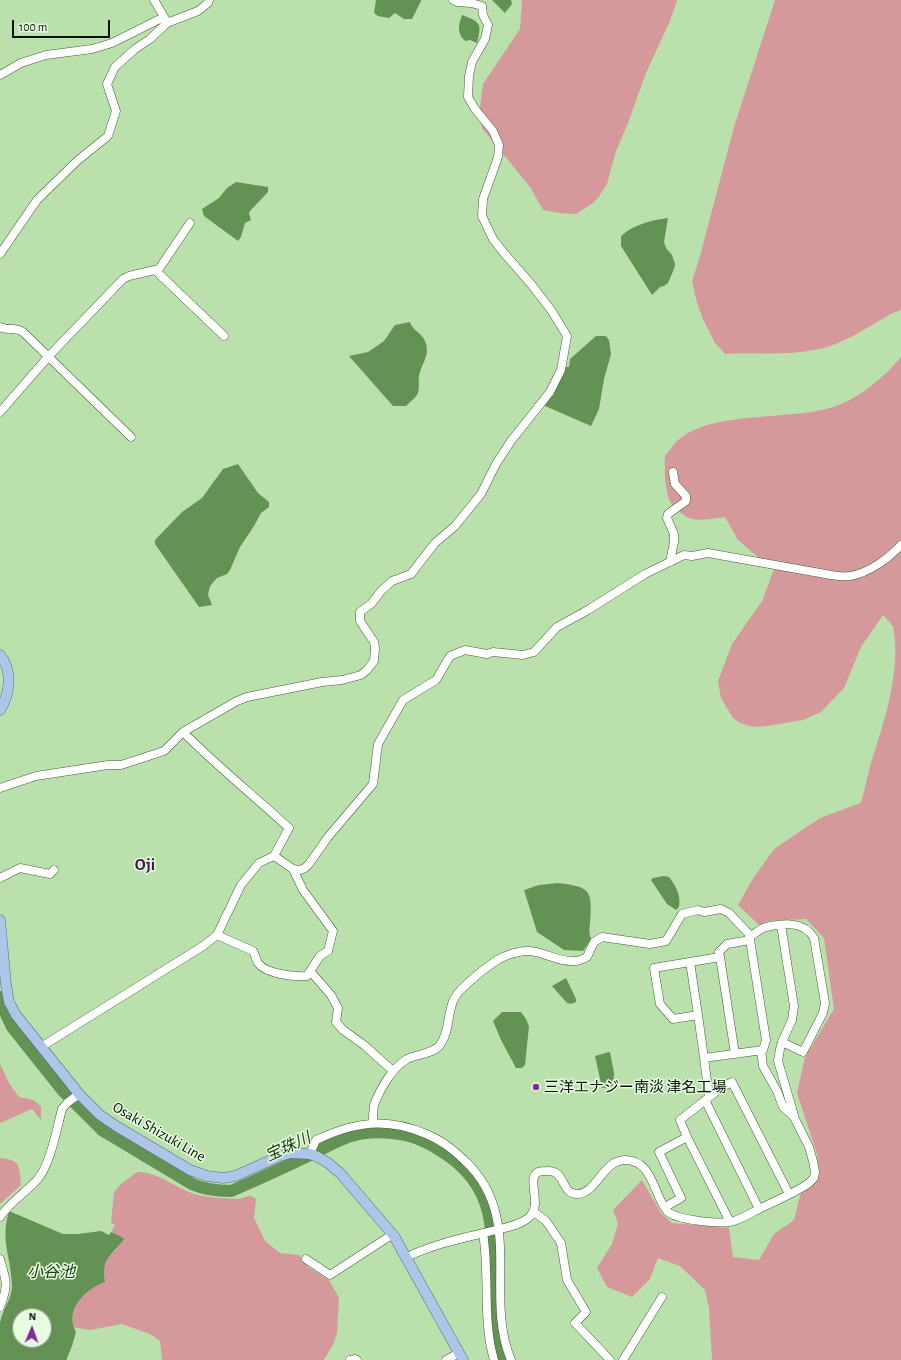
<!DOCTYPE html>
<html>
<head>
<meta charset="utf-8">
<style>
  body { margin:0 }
  #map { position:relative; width:901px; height:1360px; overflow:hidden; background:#bae0ac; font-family:"Alegreya Sans",sans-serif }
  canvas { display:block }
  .north { position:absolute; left:12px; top:1308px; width:40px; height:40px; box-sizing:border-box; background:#e7fbe0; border:1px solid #8c9d87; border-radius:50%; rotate:2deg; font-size:11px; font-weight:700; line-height:16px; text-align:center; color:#040f01 }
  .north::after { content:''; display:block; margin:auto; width:14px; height:18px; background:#812b9a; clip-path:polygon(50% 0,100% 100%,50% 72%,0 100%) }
  .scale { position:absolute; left:12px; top:20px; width:98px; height:18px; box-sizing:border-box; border:2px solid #040f01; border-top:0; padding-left:5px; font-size:12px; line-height:14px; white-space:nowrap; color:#040f01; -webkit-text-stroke:3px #e7fbe0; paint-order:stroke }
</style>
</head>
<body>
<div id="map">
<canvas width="901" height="1360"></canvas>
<div class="north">N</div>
<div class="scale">100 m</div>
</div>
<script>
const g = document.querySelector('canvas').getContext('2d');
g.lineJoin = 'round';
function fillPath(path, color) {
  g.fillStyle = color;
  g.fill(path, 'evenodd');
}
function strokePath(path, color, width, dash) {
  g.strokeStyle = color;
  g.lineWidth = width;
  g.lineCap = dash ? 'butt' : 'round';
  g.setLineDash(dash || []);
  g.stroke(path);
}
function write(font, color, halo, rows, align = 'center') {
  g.font = font + ' "Alegreya Sans","Noto Sans JP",sans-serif';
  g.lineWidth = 3;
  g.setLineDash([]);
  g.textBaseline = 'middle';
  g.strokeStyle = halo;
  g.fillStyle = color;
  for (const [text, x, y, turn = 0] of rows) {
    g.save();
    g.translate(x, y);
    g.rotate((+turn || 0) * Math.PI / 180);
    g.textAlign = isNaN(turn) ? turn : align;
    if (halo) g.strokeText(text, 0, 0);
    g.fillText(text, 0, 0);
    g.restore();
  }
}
fillPath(new Path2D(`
  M522 0H677L670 21 646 73 628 123 616 151 607 184 598 198 593 203 576 214 559 213 543 210 530 187 482 128 479 114 483 84 520 29Z
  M775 0H901V310L893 313C870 325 845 344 819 349 790 356 755 352 725 354L715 343 702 317 696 299 692 281 700 256 734 127Z
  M901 357V1360H712L709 1308 705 1290 680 1266 658 1258 650 1279 632 1297 607 1287 597 1268 612 1244 618 1224 613 1210 642 1180 661 1213 672 1223 729 1228 733 1257 759 1260 774 1234 794 1220 801 1192 812 1186 819 1175 817 1154 797 1093 805 1057 834 1009 824 938 806 919 768 921 759 925 738 905 752 880 774 849 820 818 861 803C866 786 869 767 875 750 887 714 901 664 893 627 890 622 886 618 883 615L861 647 844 688 821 712 803 720 767 726 753 727 740 723 733 718 721 698 718 681 732 644 762 601 775 567 760 559 738 540 725 517C710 519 690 524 679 511 676 508 672 505 670 502 667 494 664 478 665 469 665 466 664 461 665 457 666 454 670 450 672 447 701 408 789 422 833 407 858 399 885 377 901 357Z
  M0 1064 9 1083 19 1097 33 1100 41 1106V1120L32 1109 0 1123Z
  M0 1158C21 1160 19 1166 21 1185L0 1204Z
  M137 1172C160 1172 176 1189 198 1195 209 1198 226 1198 238 1199 246 1198 250 1193 256 1199L254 1218 265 1241 280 1253 299 1255 308 1267 329 1280 339 1298 337 1333 334 1343 324 1360H162L160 1341 152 1335 122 1324 90 1330 73 1327C71 1305 80 1294 99 1284L103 1270 110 1254 116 1250 120 1236 111 1232 115 1225 111 1223 114 1192 121 1184Z`), '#d6999b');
fillPath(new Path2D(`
  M376 0H421V1L412 19H404L395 13 389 18 378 16 374 13Z
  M492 0H511L512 4 505 13Z
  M462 15C481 22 482 24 477 43L470 40 465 41C456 32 459 25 462 15Z
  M236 182 268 187V192L250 211 249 213 251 220 245 223 241 237 238 241 204 216 202 209 219 198 227 188Z
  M668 218 664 242 666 248 672 255 675 264 674 269 668 283 664 286 660 287 652 295 621 246V236C633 225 651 220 668 218Z
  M410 322C412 330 422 333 425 341 431 356 421 363 419 377 418 383 420 389 417 395 414 399 409 403 406 406H393L349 356 368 352 384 341 395 325Z
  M596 336H606L609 340 611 354 604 379 599 409 591 426 545 406 559 375 564 367H569L570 359Z
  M238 464 258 493 269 502V507L261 513 254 526 240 547 230 570 227 574 217 578 210 586 208 595 212 605 199 607 155 544V540L182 512 202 498 223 469Z
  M664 876 669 877C676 886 681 895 679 907L676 910 667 904 651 880 653 878Z
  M558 883C592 887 592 891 590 923 589 929 589 934 591 939L583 951 564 950 537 932 524 890 539 885Z
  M566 978 576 999V1002C573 1004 570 1004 567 1003L552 986Z
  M502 1012H521L526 1019 529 1026 525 1065 522 1068H516L501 1040 493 1021Z
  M609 1052H610L614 1073 613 1085 611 1087 602 1088 595 1056Z
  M9 1211 63 1234H78L101 1231 109 1235 111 1232 120 1236 124 1239C111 1256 101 1259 105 1282 85 1289 64 1310 76 1332L72 1346 67 1358V1360H0C0 1348 0 1335 0 1323 2 1310 12 1299 12 1286 11 1255 0 1242 9 1211ZM20 1316H44V1340H20Z`), '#649254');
strokePath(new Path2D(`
  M0 997 1 1004 12 1027 63 1091 102 1130 192 1184C205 1190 217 1191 231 1191 259 1179 287 1166 314 1153 330 1145 347 1135 365 1133 378 1131 406 1133 418 1139 430 1143 440 1150 450 1157 472 1173 486 1194 490 1222 495 1254 493 1288 496 1321 497 1335 498 1347 502 1360`), '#649254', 12);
const minor = new Path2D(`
  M154 0 167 22
  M0 75 21 63 46 55 92 49 112 43 164 17
  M0 254 37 200 77 161 108 136 116 111 107 84 115 67 135 49 150 39 167 23 198 11 208 3 209 0
  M155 270 224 336
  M0 327C7 331 16 327 23 332L131 437
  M0 412 48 357 123 279 129 276 159 269 190 223
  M670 562 674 542V534L667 518 668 514 686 501V496L675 484 673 472
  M0 788 36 776 108 765H121L164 751 183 732 237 701 247 697 322 682 342 680 361 675 367 670 374 661 375 648 374 642 360 621V612L372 603 381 591 392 581 411 574 435 543 455 526 481 494 496 464 511 441 550 392 561 370 567 336 551 310 531 284 503 252 493 239 482 216 483 199 498 157 499 145 493 131 475 109 468 97 469 76 472 62 485 39 488 25 483 15 482 6 471 3 457 2 453 0
  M274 856 293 869 300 870 305 868 309 864 328 837 373 784 378 744 403 700 436 680 450 656 465 650 487 654 493 652 523 655 534 652 557 627 588 610 645 574 684 555 692 556 708 553 831 575C837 576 844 577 850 576 869 573 889 558 901 545
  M0 878 20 868 50 874 54 870
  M781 925 794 1006 792 1020 782 1042
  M217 935 253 951C255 955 256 959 258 963 266 974 294 977 307 976L320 956 328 951 333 931 303 890 293 869
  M720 957 735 1054
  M690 962 698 1015
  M311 972 331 995 338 1008 336 1022 343 1030 364 1045 393 1071
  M41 1047 203 946 217 935 241 885 259 863 274 856 289 828C254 796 217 766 183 732
  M761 1050 763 1066 777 1091 783 1107 793 1116
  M704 1058 709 1096
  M705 1100 759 1209
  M373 1123C373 1118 373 1111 374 1105 380 1089 392 1068 407 1059 417 1054 433 1054 440 1045 450 1032 447 1013 454 999 459 988 489 965 499 959 505 956 513 953 519 952 539 947 556 963 575 961 579 961 583 959 587 957L594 942 602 937 650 944 666 941 682 914 698 910 704 912 721 909 729 913 749 934 750 940 766 1040 763 1050 704 1058 698 1015 673 1019 660 1004 654 968 720 957 719 952 727 944 750 940
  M687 1137 730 1222
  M310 1154 316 1140C355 1122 386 1117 426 1134 441 1140 453 1149 464 1160 526 1217 483 1293 511 1360
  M665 1207 681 1198 659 1152 687 1137 680 1120 722 1087 732 1082 789 1194
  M534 1212 546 1221 561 1243 567 1280 586 1312 575 1323 610 1360
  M0 1217C10 1202 25 1193 37 1180 50 1166 57 1128 62 1109L67 1103 79 1094
  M483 1233C490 1275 482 1319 494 1360
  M407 1257C432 1245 458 1239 484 1233 498 1229 516 1227 527 1219 545 1207 525 1179 538 1172 541 1171 545 1171 547 1171 567 1170 560 1195 578 1194 597 1193 603 1160 625 1160 653 1160 653 1194 667 1211 675 1220 722 1225 734 1221 743 1218 753 1212 761 1208 777 1200 795 1193 809 1183L814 1178 815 1172 813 1161 809 1147 795 1119 778 1061 780 1049 782 1042 803 1052 823 1013 825 1003 814 938C804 921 784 923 766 927 760 929 754 934 749 937
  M0 1259C6 1281 9 1284 0 1307
  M306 1259 330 1275 393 1234
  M350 1360 355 1359 357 1360
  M446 1360 459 1353
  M623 1360 662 1297`);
const major = new Path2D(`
  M0 655C13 671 10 694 0 710
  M0 920 6 985 9 1002 16 1015 79 1094 100 1115 116 1126 190 1170 207 1176 223 1178 235 1176 280 1156 291 1153 310 1154 318 1157 328 1163 340 1173 394 1236 463 1360`);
strokePath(minor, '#3f6032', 9);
strokePath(major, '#4f6c8c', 11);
strokePath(minor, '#fff', 8);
strokePath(major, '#adc5e7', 10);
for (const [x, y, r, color] of [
  [536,1087,4,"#812b9a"]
]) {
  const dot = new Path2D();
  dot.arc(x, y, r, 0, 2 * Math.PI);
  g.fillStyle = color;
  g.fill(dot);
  strokePath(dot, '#e7fbe0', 1.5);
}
write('15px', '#040f01', '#e7fbe0', [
  ["三洋エナジー南淡 津名工場",544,1087]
], 'left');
write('15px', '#040f01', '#e7fbe0', [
  ["Osaki Shizuki Line",159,1132,30]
]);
write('italic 16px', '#1c3b0e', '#e7fbe0', [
  ["宝珠川",288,1147,-25],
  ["小谷池",51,1272]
]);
write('bold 17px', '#42194e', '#e7fbe0', [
  ["Oji",145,865]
]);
</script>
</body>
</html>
